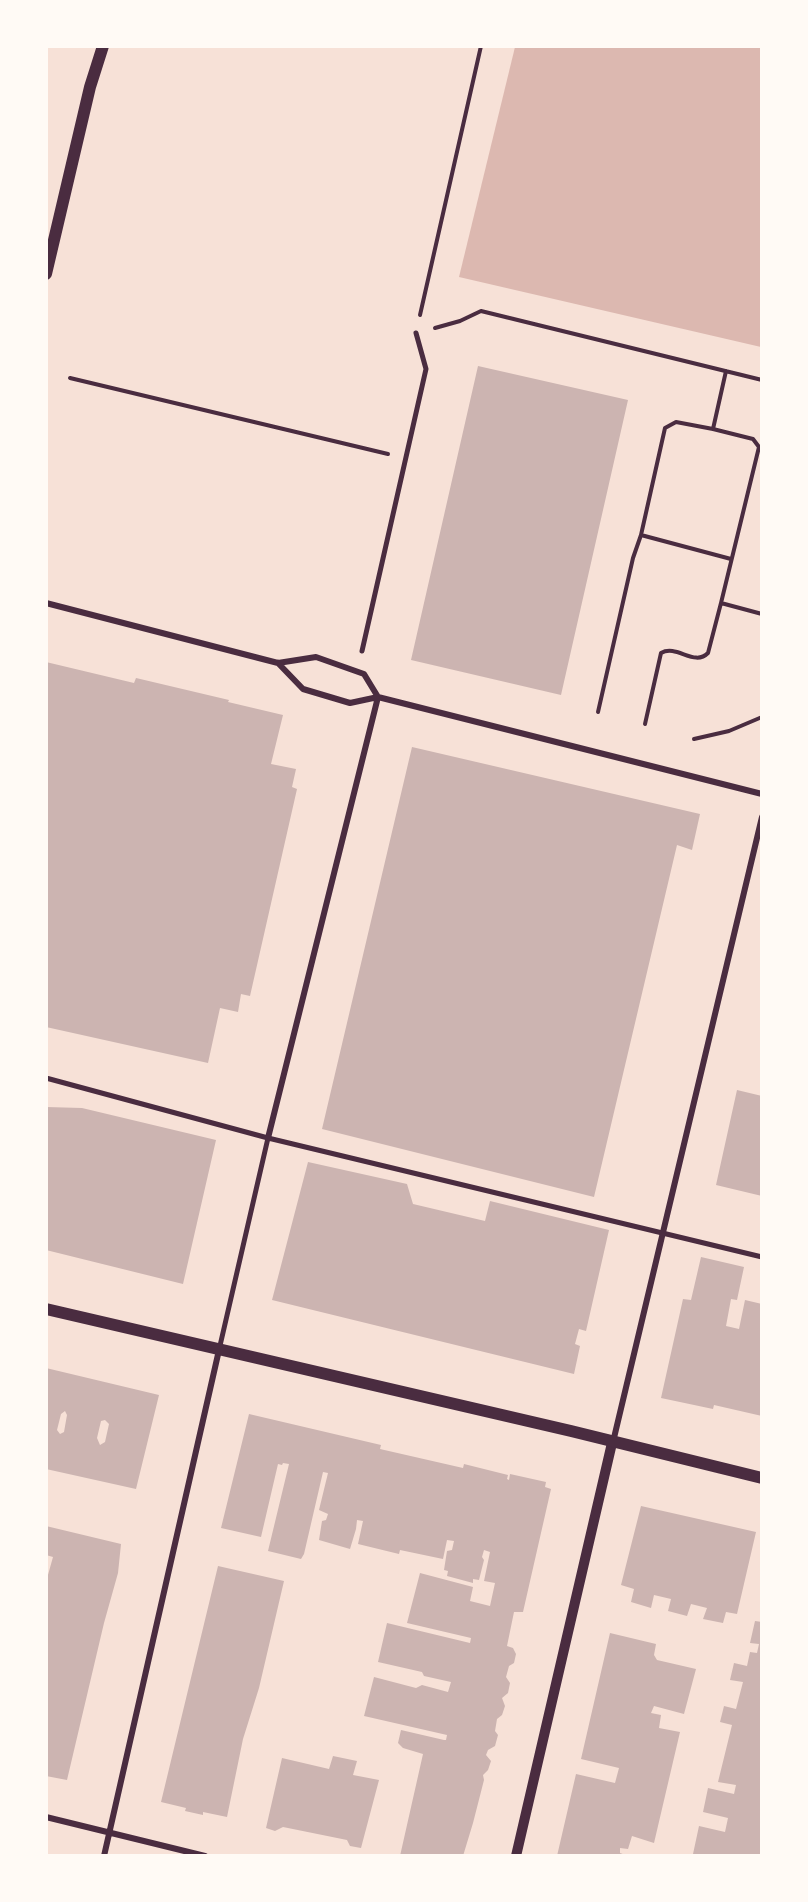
<!DOCTYPE html>
<html>
<head>
<meta charset="utf-8">
<style>
  body { margin:0 }
  #map { position:relative; width:808px; height:1902px; overflow:hidden; background:#f7e1d7; font-family:"Exo 2",sans-serif }
  canvas { display:block }
  .frame { position:absolute; inset:0; border:48px solid #fffaf5; pointer-events:none }
</style>
</head>
<body>
<div id="map">
<canvas width="808" height="1902"></canvas>
<div class="frame"></div>
</div>
<script>
const g = document.querySelector('canvas').getContext('2d');
g.lineJoin = 'round';
function fillPath(path, color) {
  g.fillStyle = color;
  g.fill(path, 'evenodd');
}
function strokePath(path, color, width, dash) {
  g.strokeStyle = color;
  g.lineWidth = width;
  g.lineCap = dash ? 'butt' : 'round';
  g.setLineDash(dash || []);
  g.stroke(path);
}
fillPath(new Path2D(`
  M515 47H761V347L459 277Z`), '#dcb8b0');
fillPath(new Path2D(`
  M478 366 628 400 561 695 411 660Z
  M46 662 134 683 136 678 229 700 228 702 283 715 271 764 296 769 292 787 297 789 250 996 241 994 238 1012 220 1008 208 1063 46 1027Z
  M412 747 700 814 692 850 677 845 594 1197 322 1129Z
  M737 1090 762 1096V1196L716 1185Z
  M46 1107 82 1108 216 1140 183 1284 46 1250Z
  M308 1162 407 1184 413 1204 485 1221 490 1201 609 1230 586 1331 579 1329 575 1344 580 1346 574 1374 272 1300Z
  M701 1257 744 1267 737 1300 731 1299 726 1326 739 1329 745 1300 762 1304V1416L714 1405 713 1409 661 1398 683 1299 691 1300Z
  M46 1368 159 1395 136 1489 46 1469ZM65 1411 67 1415 64 1432 60 1434 57 1430 61 1414ZM105 1420 109 1424 105 1442 100 1445 97 1438 101 1421Z
  M249 1414 381 1445 380 1449 463 1468 464 1464 508 1475 507 1479 509 1480 510 1474 546 1482 545 1487 551 1489 523 1612H514L507 1646 513 1648 516 1654 514 1663 509 1666 506 1677 510 1683 508 1693 502 1698 505 1706 502 1715 497 1719 495 1731 498 1735 495 1746 488 1750 486 1755 491 1761 488 1770 483 1775 484 1780 473 1823 463 1856H400L423 1754 403 1748 398 1743 401 1730 444 1740H446L447 1735 364 1716 374 1677 416 1688 422 1685 448 1692 451 1682 424 1676 422 1672 378 1662 387 1623 470 1643 471 1638 407 1623 420 1573 473 1587 470 1601 490 1606 495 1583 484 1581 490 1552 484 1550 482 1557 484 1560 479 1580 473 1579V1583L447 1576 448 1571 444 1570 447 1551 452 1550 454 1541 447 1540 443 1559 400 1550 399 1554 358 1544 363 1521 357 1520 356 1529 350 1549 319 1540 322 1521 326 1520 328 1514 319 1510 328 1473 323 1472 304 1554 301 1559 268 1551 289 1464 283 1463 282 1465 278 1464 261 1537 221 1528Z
  M641 1506 756 1532 737 1614 726 1612 723 1623 703 1619 707 1608 691 1604 687 1616 668 1611 671 1599 654 1595 651 1608 631 1602 634 1589 621 1585Z
  M46 1526 121 1544 118 1573 104 1623 67 1780 46 1776V1582L53 1557 46 1555Z
  M218 1566 284 1581 259 1688 243 1739 227 1817 203 1812V1815L185 1811 186 1808 161 1802Z
  M755 1621 762 1622V1856H701L693 1854 699 1826 725 1832 728 1818 703 1812 708 1788 734 1794 736 1785 718 1782 732 1725 720 1722 724 1706 736 1709 743 1682 730 1680 734 1663 747 1666 750 1652 757 1653 759 1644 750 1643Z
  M610 1633 656 1644 654 1655 657 1660 696 1669 684 1714 654 1706 651 1713 661 1715 659 1728 680 1732 654 1843 632 1836 628 1849 620 1848V1853L628 1856H557L576 1774 615 1783 619 1768 581 1759Z
  M333 1756 357 1761 353 1775 379 1780 361 1848 350 1846 347 1840 283 1827 275 1831 266 1828 282 1758 329 1769Z`), '#ccb4b1');
strokePath(new Path2D(`
  M420 315 481 46
  M435 328 460 321 481 311 762 380
  M726 371 713 429 753 439 759 447 721 603 762 614
  M70 378 388 454
  M713 429 676 422 665 428 641 535 731 559
  M598 712 633 558 641 535
  M645 724 661 653C677 644 694 667 708 653L721 603
  M694 739 729 731 762 717`), '#4a2c40', 4);
strokePath(new Path2D(`
  M362 651 426 369 416 333
  M46 1078 268 1138 762 1257
  M219 1350 268 1138`), '#4a2c40', 5);
strokePath(new Path2D(`
  M46 603 278 663 316 657 364 674 378 697
  M278 663 303 689 350 703 378 697 762 794
  M268 1138 378 697
  M613 1442 762 817
  M46 1817 205 1856
  M104 1856 219 1350`), '#4a2c40', 6);
strokePath(new Path2D(`
  M516 1856 612 1443`), '#4a2c40', 10);
strokePath(new Path2D(`
  M46 274 90 87 103 46
  M46 1309 571 1431 762 1478`), '#4a2c40', 12);
</script>
</body>
</html>
